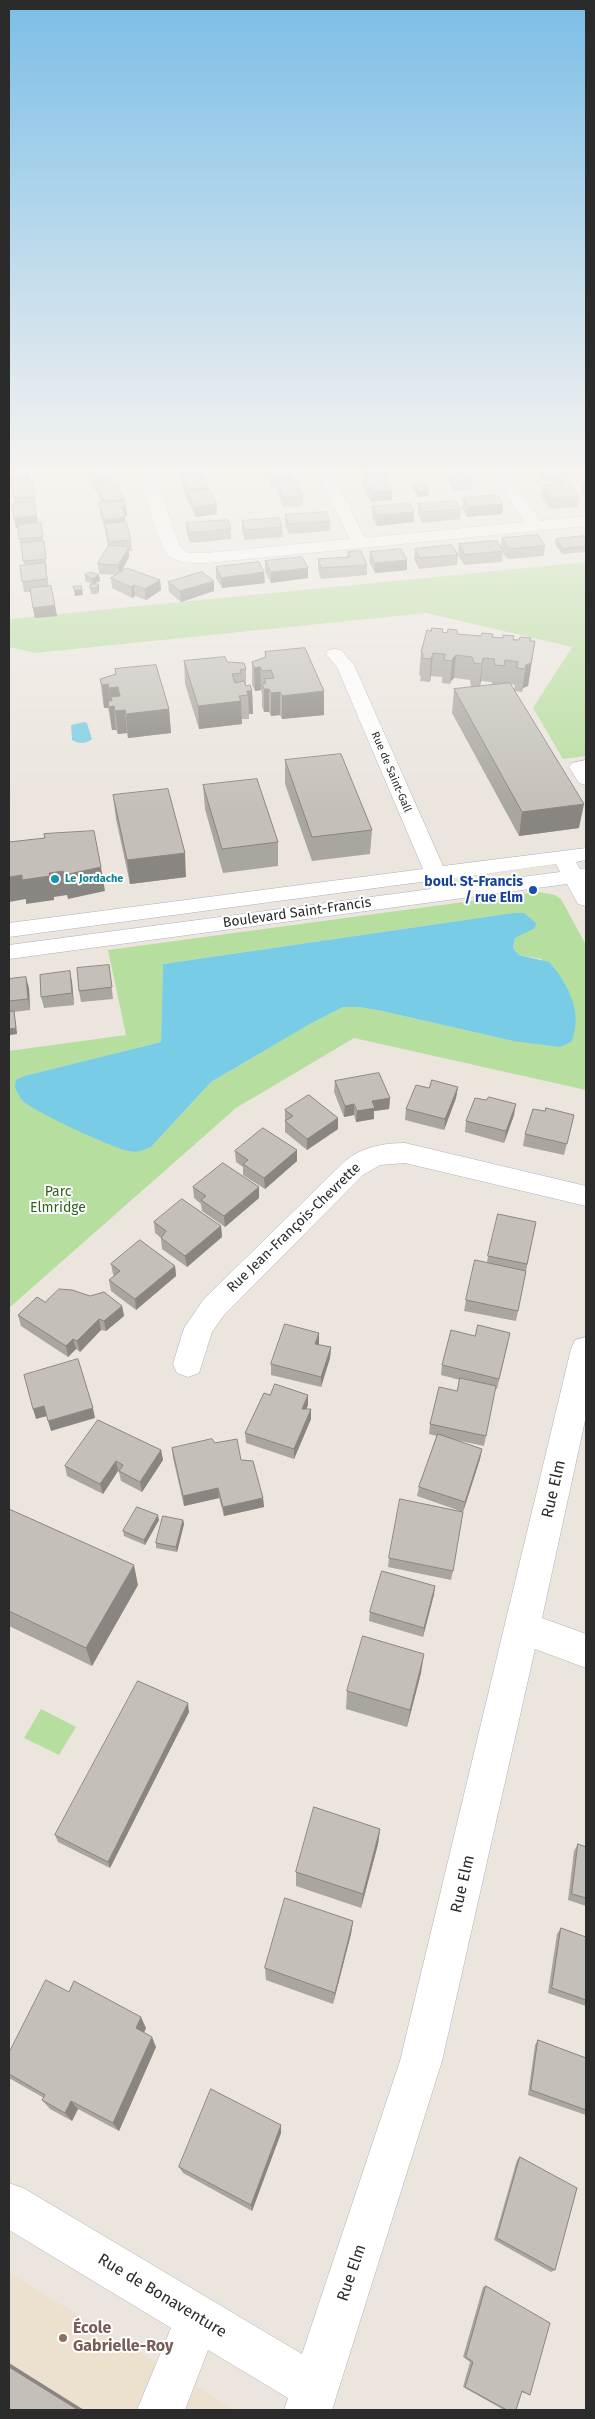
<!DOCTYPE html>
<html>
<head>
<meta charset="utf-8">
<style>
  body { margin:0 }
  #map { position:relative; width:595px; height:2419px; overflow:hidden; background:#ebe5de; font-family:"Fira Sans",sans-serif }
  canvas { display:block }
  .frame { position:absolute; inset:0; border:10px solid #2b2b2b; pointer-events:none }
</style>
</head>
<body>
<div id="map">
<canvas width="595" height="2419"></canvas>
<div class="frame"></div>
</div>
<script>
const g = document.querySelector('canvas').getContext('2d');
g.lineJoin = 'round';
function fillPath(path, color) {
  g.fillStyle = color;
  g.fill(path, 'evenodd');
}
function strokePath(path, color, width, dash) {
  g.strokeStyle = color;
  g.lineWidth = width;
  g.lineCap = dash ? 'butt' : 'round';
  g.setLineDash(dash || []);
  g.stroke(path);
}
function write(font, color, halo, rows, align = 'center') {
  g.font = font + ' "Fira Sans",sans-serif';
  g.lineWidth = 4;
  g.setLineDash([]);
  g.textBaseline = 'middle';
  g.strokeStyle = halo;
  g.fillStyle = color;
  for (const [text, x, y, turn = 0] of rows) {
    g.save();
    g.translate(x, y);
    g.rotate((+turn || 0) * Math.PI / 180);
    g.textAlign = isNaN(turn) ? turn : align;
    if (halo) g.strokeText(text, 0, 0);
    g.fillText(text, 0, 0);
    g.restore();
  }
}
fillPath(new Path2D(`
  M9 2273 225 2404 232 2410H9Z`), '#ece1cf');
fillPath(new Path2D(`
  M586 562V756L563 759 533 708 572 647 426 613 35 653 9 647V619Z
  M538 892 555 895 561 899 586 945V1090L354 1038 236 1108 9 1308V1051L126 1035 108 950ZM513 913H524V933L515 938 513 948 519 955 542 959 513 1041 382 1011 359 1007H343L310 1024 211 1082 151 1147 114 1146 61 1122 23 1101 15 1088 24 1076 161 1042 163 964Z
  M41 1709 76 1727 59 1755 24 1738Z`), '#b6de9e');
fillPath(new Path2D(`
  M84 722 87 723 92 739C86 744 79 744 72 740L71 725Z
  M513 913H524L536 923 535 928 515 938 513 948 519 955 549 962C568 983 584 1014 571 1042L560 1047 513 1041 382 1011 359 1007H343L310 1024 211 1082 151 1147C143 1150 138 1153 129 1151 110 1147 37 1113 23 1101 20 1098 17 1092 15 1088L16 1080 24 1076 161 1042 163 964Z`), '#78cce6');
const minor = new Path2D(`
  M139 472H154L180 547 188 553H207L350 539 317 472H331L365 538 524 522 502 488 500 472H514L518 488 540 521 586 516V526L207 563C195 563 179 564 169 556 160 548 142 486 139 472Z
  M335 649 341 650 354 665 443 866 586 848V860L576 862 580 869 586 868V906L578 904 567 884 9 959V945L431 889 428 881 9 937V923L423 869 337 667 326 654 329 650ZM556 864 560 872 452 886 449 879Z
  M586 760V785L579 783 569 767 572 763Z
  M405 1143 586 1186V1206L405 1163 380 1165 363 1175 224 1315 212 1332 199 1373 188 1377 177 1373 173 1364 184 1328 204 1299 345 1161C362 1147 383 1143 405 1143Z
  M586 1337V1416L542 1618 586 1634V1668L535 1649 442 2061 332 2410H284L288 2398 208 2350 185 2410H137L171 2328 9 2230V2183L25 2189 302 2354 400 2061 571 1349 575 1340Z`);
strokePath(minor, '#aeb0ba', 1);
fillPath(minor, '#fff');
fillPath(new Path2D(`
  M9 472 31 481H33L36 507H35L38 523H41L47 569H46L49 587 57 616 35 618 30 592H24L20 566 24 565 22 549H21L18 528H16L13 515 14 504 12 488 11 489 9 479Z
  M89 472H111L113 483 124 501 126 506 127 516H124L125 522 131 540 132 551H129V557L122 571 160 580 161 590 146 600 135 596 132 598 112 588 111 578 115 575 99 574 98 564 108 546 105 530 100 514 99 503H101L98 495 97 490H93Z
  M264 472H290L292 476V481L303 496V506L283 507 277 492V487L271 488Z
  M363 472H388L386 478 392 500 371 502 363 487Z
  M447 472H469L473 480 472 490 453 491 446 477Z
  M540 472H568L567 478 563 484 541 479 542 476 539 475Z
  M181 473 208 488 217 514 195 517 188 500H187L181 483Z
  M586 482V501L581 493 582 483Z
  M413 484 429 491V496L418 497 413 489Z
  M543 486 580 497 578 507 550 509 541 496Z
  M463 498 503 504 502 514 467 517 462 508Z
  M418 504 461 509 460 519 422 523 418 514Z
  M372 507 414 522 377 526 372 517Z
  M285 515 330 521V531L289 534 285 525Z
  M242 521 282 527 283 537 245 540 242 531Z
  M186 523 231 529V539L190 543 187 534Z
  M502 538 545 546 544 556 508 559 503 553 502 562 464 565 458 555 459 544 501 547Z
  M556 539 586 540V552L562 554 555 544Z
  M415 549 458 555 457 565 419 569 414 559Z
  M348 552 367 565V575L321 579 318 569V559L347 557Z
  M370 552 407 570 375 573 369 562Z
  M265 561 308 578 271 583 265 572Z
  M216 567 265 583 222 588 216 578Z
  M85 575H99L100 581 94 584H99V589L98 594H91L90 588 92 584 85 581Z
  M168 582 214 591 181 602 169 592Z
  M443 629 442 632 447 633 457 630V634L535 641 528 686 523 688 522 692 515 691 579 828 519 836 452 713 454 689 475 687H471L470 680 454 678 451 681 450 684 442 683V677L431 676 430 682 420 681 421 676 419 675 421 652ZM481 681 492 682V685L480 687ZM511 684 515 685 514 690Z
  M265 652 324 715 282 719 280 715 271 716 269 712H264L262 707V694L261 690 255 691 252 685V662L265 658Z
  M184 661 227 662 246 669V685L252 691 253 714H249V719H241L242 724 199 729 185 684Z
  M115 669 169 709 171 733 128 738 127 733 118 734 116 730H112L108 708H104L103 702 100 679 115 674Z
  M285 760 372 830 370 854 312 861 285 784Z
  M203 785 278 842V866L223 873 205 809Z
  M113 795 186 877 130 884 116 819Z
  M109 965 113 999 81 1002 79 991Z
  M9 979 29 988 30 1010 14 1012 17 1034 9 1035Z
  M72 982 74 1005 44 1008 41 997Z
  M335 1081 390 1098 389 1109 374 1111V1119L356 1122 354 1115 344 1117 334 1092Z
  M458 1087 456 1098 444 1130 405 1120 406 1109 429 1088Z
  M285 1110 338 1118V1129L307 1150 285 1132Z
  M514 1115 504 1143 465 1132 466 1121Z
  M574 1115 564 1155 523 1146 525 1134Z
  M235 1151 297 1161 265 1189 243 1175V1167L236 1162Z
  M193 1187H259V1198L225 1227 202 1211 201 1204 194 1198Z
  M154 1222 221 1226 222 1237 187 1267 162 1249 161 1238 155 1233Z
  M536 1222 526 1271 516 1321 464 1311 466 1300 487 1263 488 1256Z
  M111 1264 175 1266 176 1276 136 1310 111 1291 109 1280 114 1276 113 1274Z
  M90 1296 122 1306 124 1316 106 1331 101 1330 80 1352 76 1349 68 1357 21 1326 18 1315 45 1302Z
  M319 1333V1345L331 1347 330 1358 321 1387 271 1375V1364Z
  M475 1336 508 1343 497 1389H495L484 1446 451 1439 482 1449 480 1459 463 1512 417 1496 419 1487 437 1436 429 1434 430 1424 457 1391 460 1380 441 1375 442 1365Z
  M270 1395H308V1405L306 1409H311V1419L294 1459 246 1443 245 1433Z
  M215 1443 241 1460 263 1498 264 1507 224 1516 219 1498 184 1506 173 1458 172 1448Z
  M161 1450 163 1460 142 1492 121 1481 119 1472 118 1471 103 1494 67 1476 65 1466Z
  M9 1509 138 1585 92 1666 9 1626Z
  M159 1520 145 1545 124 1536 123 1531Z
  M183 1520 184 1524 177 1552 156 1548V1543Z
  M389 1558 453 1571 451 1580 388 1567Z
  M435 1586 423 1637 369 1621 370 1612Z
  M421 1673 407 1727 346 1709 347 1691Z
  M189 1712 110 1868 58 1842 55 1835Z
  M380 1829 378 1844 361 1908 296 1886V1872Z
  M578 1844 586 1847V1906L568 1900 574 1851Z
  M353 1921 351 1934 333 2004 266 1980 265 1968Z
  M561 1928 586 1937V2006L548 1993 557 1934Z
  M69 1992 146 2028 144 2033 156 2047 119 2131 78 2109 72 2121 50 2109 42 2100 44 2098 9 2078V2053Z
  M538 2040 586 2058V2115L528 2095 535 2045Z
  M281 2125V2133L252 2211 183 2173 179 2167Z
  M520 2157 555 2270 551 2272 494 2240 517 2160Z
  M486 2286 530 2395 521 2392 516 2410H504L463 2387 470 2362 463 2357 483 2287Z`), '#a9a59f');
fillPath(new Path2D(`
  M385 472H388L384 484V474Z
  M564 472H568L567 478 563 484 564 474Z
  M30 477 32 487 11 489 9 479Z
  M208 488 209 498 187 491 188 500H187V490Z
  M392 490V500L371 502 372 492Z
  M429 491V496L418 497V492Z
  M124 499 125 506H126L127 516H122L104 511 103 501Z
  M217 504V514L195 517V507Z
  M503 504 502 514 467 517 468 507Z
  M414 512V522L377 526V515Z
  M37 515 38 526 16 528 14 518Z
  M125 517 126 528 105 524V530L104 520Z
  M129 547V557L119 576 118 565Z
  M407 560V570L375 573V563Z
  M308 568V578L271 583V572Z
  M264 572 265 583 222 588 221 578Z
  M99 575 100 581 93 584 92 579Z
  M160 580 161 590 146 600 145 589Z
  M214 581V591L181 602 180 591Z
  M99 584V589L98 594 97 588Z
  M134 585 135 596 132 598 131 587Z
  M74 590H82L83 595 75 596Z
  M55 605 57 616 35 618 33 608Z
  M535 641 528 686 523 688 522 692 526 665Z
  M433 653 431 676 430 682 431 659Z
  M456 655 454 678 451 681 450 684 452 661 453 658Z
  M483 658 481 681 479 688 482 664Z
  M260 667 261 690 255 691 254 668Z
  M108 684 111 707 109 688 118 687 121 710H125L127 733 118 734 115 711 114 706 116 730H112L109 707 108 701V708H104L102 685Z
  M264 689H269V712H264Z
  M247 691H252L253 714H249L248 695Z
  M324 691V715L282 719V696Z
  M280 692V715L271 716V693Z
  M241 701 242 724 199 729 198 706Z
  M169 709 171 733 128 738 126 714Z
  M584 804 579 828 519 836 522 812Z
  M185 853 186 877 130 884 127 860Z
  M101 867 105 891 68 899 67 895 54 897V900L26 904V899L9 902V877L22 875 49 873Z
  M70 971 72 982 74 1005 72 993Z
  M26 977 29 988 30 1010 28 999Z
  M14 1011 17 1034 9 1035V1029Z
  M458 1087 456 1098 444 1130 445 1119Z
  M390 1098 389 1109 374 1111V1119L356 1122 357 1111 372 1101Z
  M354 1104V1115L344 1117 345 1106Z
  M516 1104 514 1115 504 1143 506 1131Z
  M338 1118V1129L307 1150V1139Z
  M297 1150V1161L265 1189 264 1178Z
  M259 1187V1198L225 1227 224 1216Z
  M221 1226 222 1237 187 1267 185 1256Z
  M175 1266 176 1276 136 1310 135 1299Z
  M122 1306 124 1316 106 1331 104 1321Z
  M99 1319 101 1330 80 1352 77 1341Z
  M319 1333V1343L315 1354V1344Z
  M73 1339 76 1349 68 1357 66 1346Z
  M331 1347 330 1358 321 1387V1377Z
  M308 1395V1405L302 1419V1409Z
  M44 1406 47 1416 36 1419 33 1409Z
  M93 1408 95 1418 51 1431 48 1421Z
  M311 1409V1419L294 1459V1449Z
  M482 1449 480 1459 463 1512 465 1502Z
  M161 1450 163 1460 142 1492 140 1482Z
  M116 1461 118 1471 103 1494 100 1484Z
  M218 1488 219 1498 184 1506 183 1496Z
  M263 1498 264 1507 224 1516 223 1507Z
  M158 1515 159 1520 145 1545 144 1540Z
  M183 1520 184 1524 177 1552 176 1547Z
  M134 1565 138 1585 92 1666 86 1648Z
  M435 1586 434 1595 423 1637 424 1628Z
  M424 1654 421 1673 407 1727 410 1710Z
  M188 1703 189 1712 110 1868 108 1862Z
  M380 1829 378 1844 361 1908 363 1894Z
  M353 1921 351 1934 333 2004 335 1993Z
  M141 2017 146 2028 141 2039 136 2028Z
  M152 2037 156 2047 119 2131 113 2123Z
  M71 2101 78 2109 72 2121 65 2113Z
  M281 2125V2133L252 2211 251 2205Z
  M9 2363 84 2410H78L9 2367Z`), '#898682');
const building = new Path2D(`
  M9 472H29L30 477 9 479Z
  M90 472H111L113 479 92 480Z
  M197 472H202L208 488 187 490 181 473Z
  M268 472H290L292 476 270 478Z
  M363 472H385L384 474Z
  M449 472H469L473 480 453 481Z
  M554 472H566L564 474Z
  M383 475 392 490 372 492 363 477Z
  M297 480 303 496 283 497 277 482Z
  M33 481 35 497 13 498 12 482Z
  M586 482V489L582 483Z
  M117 483 124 499 103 501 97 485Z
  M424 483 429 491 418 492 413 484Z
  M571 484 580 497 552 499 543 486Z
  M209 489 217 504 195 507 187 491Z
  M497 495 503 504 468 507 463 498Z
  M124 501 126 506H121L125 517 104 520 99 503Z
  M456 501 461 509 423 512 418 504Z
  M34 502 37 515 14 518 12 504Z
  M409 503 414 512 377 515 372 507Z
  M326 512 330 521 289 524 285 515Z
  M279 518 282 527 245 530 242 521Z
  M228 520 231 529 189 533 186 523Z
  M126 522 131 540 109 542 105 524Z
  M41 523 43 537 19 539 18 525Z
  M538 535 545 546 509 549 502 538Z
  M584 536 586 540V546L563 549 556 539Z
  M44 541 46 559 23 561 21 543Z
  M497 541 503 551 465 555 459 544Z
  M109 545 129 547 118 565 98 564Z
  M452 545 458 555 420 558 415 549Z
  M401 549 407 560 375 563 370 552Z
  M361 551 367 565 321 568 318 559 350 557 348 552Z
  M302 557 308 568 271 572 265 561Z
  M259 562 264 572 221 578 216 567Z
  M45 563 47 579 22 582 20 566Z
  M127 568 160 580 145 589 134 585 131 587 111 578Z
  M91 572 99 575 92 579 85 575Z
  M202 572 214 581 180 591 168 582Z
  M91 584H99L97 588H90Z
  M51 586 55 605 33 608 30 588Z
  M81 586 82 590H74L73 587Z
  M432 628 443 629 442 632 447 633 448 629 457 630V634L481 636 482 633 493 634 492 637 503 638V635L514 636 513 640H519L520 637 531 638 530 641H535L531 663 526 665 525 669 517 668 518 662 505 660 504 666 495 665 494 659 483 658 482 664 474 663 472 657 456 655 453 658 452 661 444 660 445 654 433 653 431 659 422 658 423 654 421 652 427 630 431 631Z
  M305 648 324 691 282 696 280 692 271 693 269 689H264L262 684 266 683 264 679 274 678 271 670 262 671 260 667 254 668 252 662 266 657 265 652Z
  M225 657 227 662 244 663 246 669 240 670 241 673 232 674 235 683 244 681 246 686 250 685 252 691H247L248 695 239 696 241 701 198 706 184 661Z
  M156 665 169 709 126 714 125 710 115 711 114 706 109 707 108 701H112L111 697 120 696 118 687 109 688 108 684 102 685 100 679 116 674 115 669Z
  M510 683 584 804 522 812 454 689Z
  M341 754 372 830 312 837 285 760Z
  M257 779 278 842 222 849 203 785Z
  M168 789 185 853 127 860 113 795Z
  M94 831 101 867 64 875 63 871 49 873 50 876 22 880V875L9 877V842L45 838 44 834Z
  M109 965 112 987 79 991 77 968Z
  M70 971 72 993 41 997 40 975Z
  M26 977 28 999 9 1001V979Z
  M14 1011 16 1028 9 1029V1012Z
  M379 1073 390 1098 372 1101 375 1108 357 1111 354 1104 345 1106 335 1081Z
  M432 1080 458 1087 445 1119 406 1109 416 1085 429 1088Z
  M309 1095 338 1118 307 1139 285 1121 293 1116 285 1110Z
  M489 1097 516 1104 506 1131 466 1121 475 1098 486 1100Z
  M546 1108 574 1115 567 1144 525 1134 533 1109 545 1111Z
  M263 1128 297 1150 264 1178 243 1164 248 1160 235 1151Z
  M223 1163 259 1187 224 1216 201 1200 206 1196 193 1187Z
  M182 1199 221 1226 185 1256 161 1238 166 1231 154 1222Z
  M498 1214 536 1222 527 1264 488 1256Z
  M140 1240 175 1266 135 1299 109 1280 120 1271 111 1264Z
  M475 1260 526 1271 518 1311 466 1300Z
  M59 1289 72 1290 90 1296 104 1292 122 1306 104 1321 99 1319 77 1341 73 1339 66 1346 18 1315 37 1297 45 1302Z
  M285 1324 319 1333 315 1344 331 1347 321 1377 271 1364Z
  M478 1325 510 1333 499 1379 442 1365 451 1330 475 1336Z
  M78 1359 93 1408 48 1421 44 1406 33 1409 24 1375Z
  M460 1378 496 1386 486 1436 430 1424 439 1387 457 1391Z
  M275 1384 308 1395 302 1409H311L294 1449 245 1433 264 1393 270 1395Z
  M98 1420 161 1450 140 1482 119 1471 123 1465 116 1461 100 1484 65 1466Z
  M438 1434 482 1449 465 1502 419 1487Z
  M212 1439 215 1443 237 1439 241 1460 253 1461 263 1498 223 1507 218 1488 183 1496 172 1448Z
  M400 1499 463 1512 453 1571 389 1558Z
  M137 1507 158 1515 144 1540 123 1531Z
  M9 1509 134 1565 86 1648 9 1611Z
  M163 1516 183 1520 176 1547 156 1543Z
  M382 1571 435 1586 424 1628 370 1612Z
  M363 1636 424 1654 410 1710 347 1691Z
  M138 1681 188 1703 108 1862 55 1835Z
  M314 1807 380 1829 363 1894 296 1872Z
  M578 1844 586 1847V1898L572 1894Z
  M285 1898 353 1921 335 1993 265 1968Z
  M561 1928 586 1937V2000L552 1988Z
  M46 1980 69 1992 74 1981 141 2017 136 2028 152 2037 113 2123 71 2101 65 2113 42 2100 45 2095 9 2074V2053Z
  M538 2040 586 2058V2110L531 2090Z
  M211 2089 281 2125 251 2205 179 2167Z
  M520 2157 577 2188 555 2270 497 2238Z
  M486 2286 550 2323 530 2395 522 2391 516 2410H507L465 2387 473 2362 466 2357Z
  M9 2367 78 2410H9Z`);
fillPath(building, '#c4c0b9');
strokePath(building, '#898682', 1);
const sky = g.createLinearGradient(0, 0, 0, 810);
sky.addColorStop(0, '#7bbee7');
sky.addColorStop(0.58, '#f6f3f0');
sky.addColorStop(1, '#f6f3f000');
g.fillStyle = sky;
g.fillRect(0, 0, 595, 810);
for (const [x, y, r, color] of [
  [55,879,5,"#0f9aa8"],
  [533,890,5,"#1a4fb4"],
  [63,2338,5,"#8d6e63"]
]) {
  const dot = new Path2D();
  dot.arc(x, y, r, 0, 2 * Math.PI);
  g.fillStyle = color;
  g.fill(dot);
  strokePath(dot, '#fff', 2);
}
write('11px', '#2b2b2b', '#fff', [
  ["Rue de Saint-Gall",391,772,67]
]);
write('bold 11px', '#0d838f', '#fff', [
  ["Le Jordache",65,879]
], 'left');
write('bold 14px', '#164399', '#fff', [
  ["boul. St-Francis",523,882],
  ["/ rue Elm",523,898]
], 'right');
write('14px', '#2b2b2b', '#fff', [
  ["Boulevard Saint-Francis",297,913,-8],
  ["Rue Jean-François-Chevrette",294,1228,-44]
]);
write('14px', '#306320', '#fff', [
  ["Parc",58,1192],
  ["Elmridge",58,1208]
]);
write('16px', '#2b2b2b', '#fff', [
  ["Rue Elm",554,1489,-77],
  ["Rue Elm",463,1884,-77],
  ["Rue Elm",352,2273,-71],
  ["Rue de Bonaventure",162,2296,31]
]);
write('bold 16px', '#785e54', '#fff', [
  ["École",73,2329],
  ["Gabrielle-Roy",73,2347]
], 'left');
</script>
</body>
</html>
